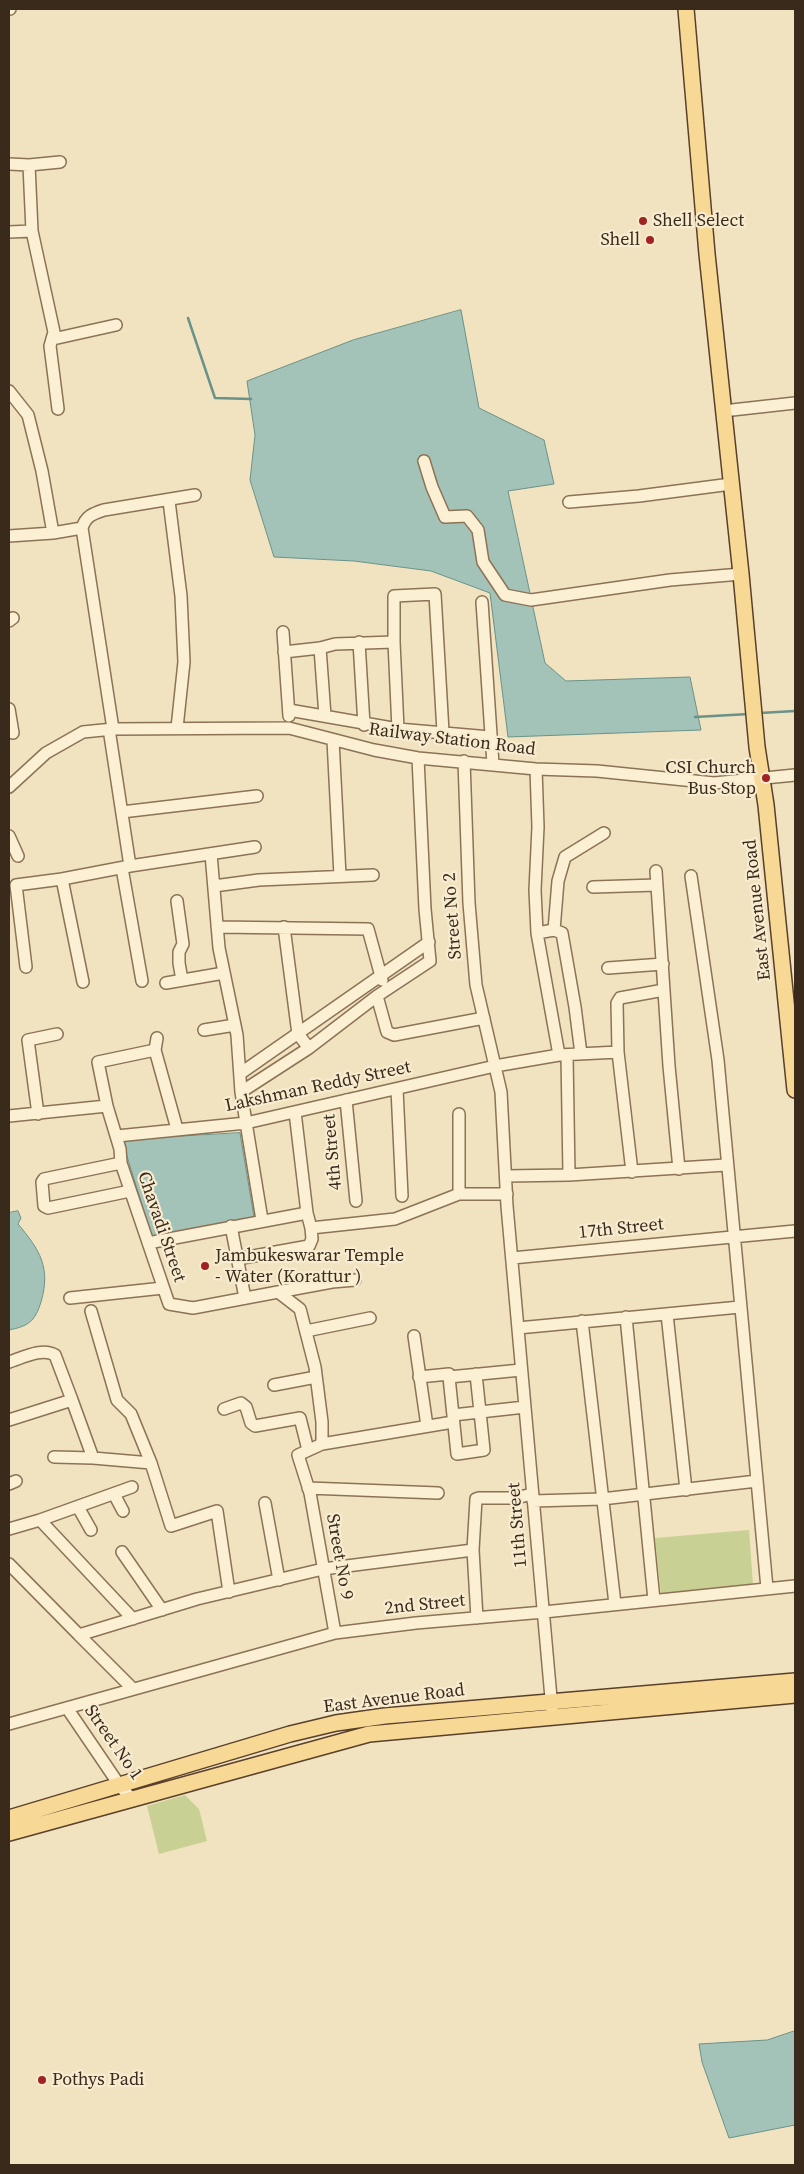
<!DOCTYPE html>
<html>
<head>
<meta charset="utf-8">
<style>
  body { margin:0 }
  #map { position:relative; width:804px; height:2174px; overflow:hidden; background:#f1e2c0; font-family:"Source Serif 4",serif }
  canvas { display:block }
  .frame { position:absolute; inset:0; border:10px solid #3a2a1c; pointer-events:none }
</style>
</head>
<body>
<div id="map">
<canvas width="804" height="2174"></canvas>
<div class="frame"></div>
</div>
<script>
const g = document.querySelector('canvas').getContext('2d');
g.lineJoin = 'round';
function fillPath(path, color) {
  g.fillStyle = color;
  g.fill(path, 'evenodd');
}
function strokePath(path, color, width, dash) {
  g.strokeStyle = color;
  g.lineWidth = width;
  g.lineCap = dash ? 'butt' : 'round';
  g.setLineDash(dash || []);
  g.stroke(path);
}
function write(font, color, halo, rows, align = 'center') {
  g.font = font + ' "Source Serif 4",serif';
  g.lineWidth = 4.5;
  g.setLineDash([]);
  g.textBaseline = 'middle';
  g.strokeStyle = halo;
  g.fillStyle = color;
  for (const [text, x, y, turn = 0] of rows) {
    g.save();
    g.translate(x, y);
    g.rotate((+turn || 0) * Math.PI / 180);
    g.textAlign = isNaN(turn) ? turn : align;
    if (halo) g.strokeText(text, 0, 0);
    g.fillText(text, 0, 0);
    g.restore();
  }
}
fillPath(new Path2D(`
  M749 1530 753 1585 661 1594 655 1538Z
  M185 1795 199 1809 207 1841 159 1854 147 1806Z`), '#c9d093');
const water = new Path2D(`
  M461 310 479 408 544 440 554 484 508 491 545 663 566 681 690 677 701 730 508 737 490 593 431 571 354 561 274 557 250 480 255 435 247 381 353 340Z
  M240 1133 255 1223 153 1241 122 1140Z
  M18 1211 21 1218 18 1224C40 1250 51 1268 41 1302 35 1321 29 1326 9 1330V1213Z
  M795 2031V2125L729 2138 702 2062 699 2044 767 2040Z`);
fillPath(water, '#a3c3b9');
strokePath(water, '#699288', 1);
strokePath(new Path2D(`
  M188 318 215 398 251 399
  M760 713 795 711
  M695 717 749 714`), '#699288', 2.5);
const minor = new Path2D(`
  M9 9H10
  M9 164 29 165 32 231 54 332 50 346 58 409
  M29 165 60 162
  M9 232 32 231
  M53 339 116 325
  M9 391 28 415 42 471 53 533
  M732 410 795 403
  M424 461 432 487 445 517 467 516 478 530 483 562 505 595 531 600 670 580 741 574
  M169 501 181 596 184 662 177 728
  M569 502 639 496 731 484
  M9 536 53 533 82 528
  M482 602 493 764
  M9 621 13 618
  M283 632 289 716
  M359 642 364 725
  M320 648 325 716
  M284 652 320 648 335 644 394 642
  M9 709 13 733
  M289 710 398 729 490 737
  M109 729 130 866 255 847
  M113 729 82 528C86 516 92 514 104 510L195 495
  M398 729 394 642V596L435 594 443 732
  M333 740 340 876
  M464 761 469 903 476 985 501 1092 507 1206 552 1709
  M536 769 538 827 535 890 537 933 559 1055
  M9 787 46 753 83 732 113 729 289 728 374 750 418 758 536 769 597 771 714 783 795 775
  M122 812 257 796
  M9 836 18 856
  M211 854 219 948 237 1035 241 1092
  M122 868 142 981
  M656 871 669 1066 679 1169
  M691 876 718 1060 767 1588
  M62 879 83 982
  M214 886 259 880 373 875
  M593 887 657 885
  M177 901 183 944 179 952V963L182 980
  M217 927 368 929 382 980
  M284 927 298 1034 309 1048
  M554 930 558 881 565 857 604 833
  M537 933 554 930 562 933 575 1007 581 1054
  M26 967 16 885 62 879 130 866
  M608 968 663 964
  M166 983 224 973
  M377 996 387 1032 394 1035 484 1018
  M204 1030 235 1025
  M157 1038 155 1050 177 1129
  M567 1055 569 1175
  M241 1073 429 942
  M397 1089 402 1196
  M346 1100 356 1201
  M107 1106 98 1062 155 1050
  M295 1112 307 1213 311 1228 395 1219 459 1194H507
  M38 1114 28 1040 57 1034
  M459 1114V1194
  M9 1116 107 1106 120 1149 121 1163 169 1304 193 1308 278 1292 300 1309 315 1367 322 1422V1444
  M117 1136 246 1123 495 1066 559 1055 618 1052
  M121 1163 44 1179 42 1182 44 1206 48 1208 130 1191
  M632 1172 618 1052 617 1003 620 998 664 990
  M506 1176 569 1175 726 1165
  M262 1220 241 1092 309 1048 377 996 430 961 425 909 418 758
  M231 1226 245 1298
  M148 1243 307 1213
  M512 1258 795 1231
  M237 1259 309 1246 312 1239 311 1228
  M278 1292 332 1282 355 1280
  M70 1298 163 1288
  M91 1311 117 1400 131 1414 151 1463
  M667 1314 686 1490
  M626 1317 654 1600
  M582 1321 615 1604
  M518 1328 740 1307
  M306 1331 370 1318
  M414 1336 427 1426
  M9 1362C22 1358 42 1347 55 1355L72 1400
  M476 1374 484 1450 457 1454 449 1377 521 1370
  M419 1377 449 1374
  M274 1385 316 1377
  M224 1409 241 1403 246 1407 251 1423 255 1426 300 1418 308 1450
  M453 1415 525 1407
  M9 1420 72 1400 93 1458 54 1457
  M93 1458 151 1463 171 1526 217 1511 229 1592
  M9 1484 16 1481
  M308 1488 438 1493
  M114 1494 123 1511
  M533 1501 602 1499 757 1481
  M265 1503 279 1580
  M78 1507 91 1530
  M40 1520 133 1619
  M9 1529 40 1520 132 1487
  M473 1550 476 1499 479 1498H516L532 1494
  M122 1552 162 1610
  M9 1564 79 1635
  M335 1633 310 1493 298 1455 322 1444 447 1423
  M133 1689 79 1635 197 1599 323 1569 473 1550 477 1618
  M67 1708 120 1786 131 1798
  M9 1724 335 1633 416 1623 544 1612 795 1586`);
const major = new Path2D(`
  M686 9 707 254 741 574 757 747 766 805 795 1090
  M9 1818 290 1734 336 1723 385 1716 795 1681
  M9 1833 369 1734 795 1695`);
strokePath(minor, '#8c7356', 14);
strokePath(major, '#59402b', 18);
strokePath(minor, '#fbefd4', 11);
strokePath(major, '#f8d895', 15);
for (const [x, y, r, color] of [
  [643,221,5,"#a02223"],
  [650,240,5,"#a02223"],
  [766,778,5,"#a02223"],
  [205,1266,5,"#a02223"],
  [42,2080,5,"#a02223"]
]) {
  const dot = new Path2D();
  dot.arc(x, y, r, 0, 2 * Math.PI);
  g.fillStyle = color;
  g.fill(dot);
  strokePath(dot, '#f8ecd0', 2);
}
write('18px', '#3a2a1c', '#f8ecd0', [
  ["Shell Select",653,221],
  ["Shell",640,240,"right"],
  ["CSI Church",756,768,"right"],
  ["Bus Stop",756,789,"right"],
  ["Jambukeswarar Temple",215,1256],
  ["- Water (Korattur )",215,1277],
  ["Pothys Padi",52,2080]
], 'left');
write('18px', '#3a2a1c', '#f8ecd0', [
  ["Railway Station Road",452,740,7],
  ["East Avenue Road",758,910,-96],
  ["Street No 2",453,916,-94],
  ["Lakshman Reddy Street",318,1087,-12],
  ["4th Street",333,1152,-95],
  ["Chavadi Street",161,1227,71],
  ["17th Street",621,1229,-6],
  ["11th Street",518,1525,-95],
  ["Street No 9",339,1557,80],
  ["2nd Street",425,1605,-6],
  ["East Avenue Road",394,1699,-7],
  ["Street No 1",113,1743,55]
]);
</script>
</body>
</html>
